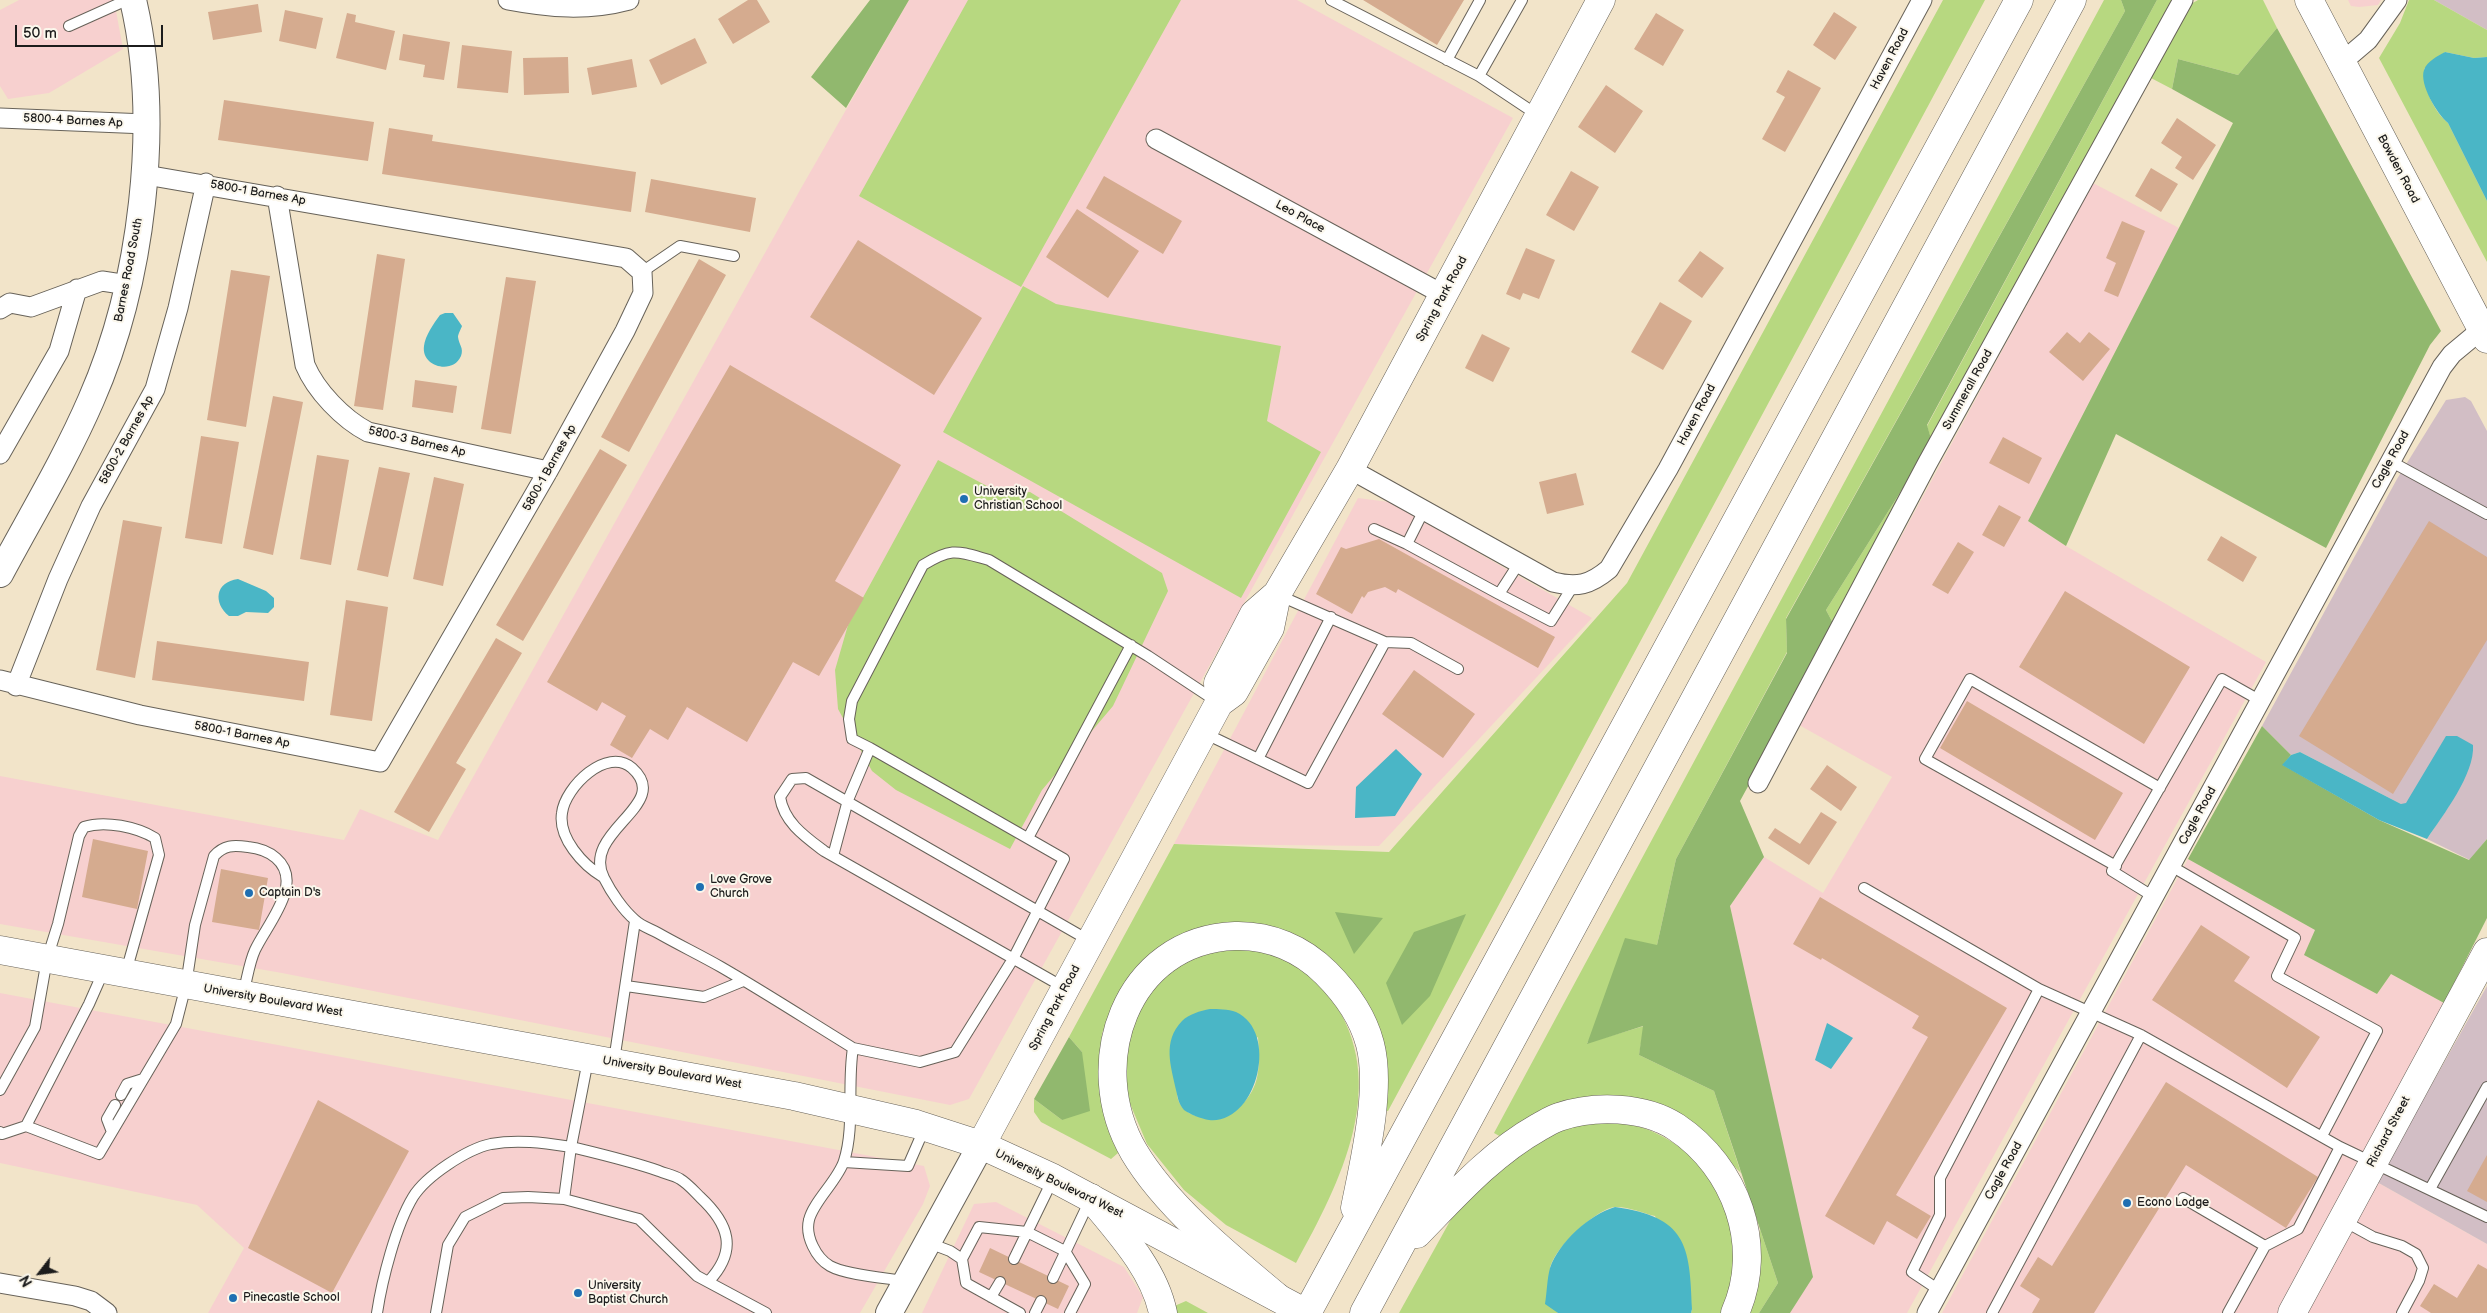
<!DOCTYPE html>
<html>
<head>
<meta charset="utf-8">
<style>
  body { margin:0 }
  #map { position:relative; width:2487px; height:1313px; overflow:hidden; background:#f2e4c9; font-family:"Balsamiq Sans",sans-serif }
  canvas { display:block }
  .north { position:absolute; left:15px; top:1248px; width:50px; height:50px; -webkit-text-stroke:4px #fbf7ec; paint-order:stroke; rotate:240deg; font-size:14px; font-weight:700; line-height:20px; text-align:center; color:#1c1c1c }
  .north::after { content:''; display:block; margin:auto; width:18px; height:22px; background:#1c1c1c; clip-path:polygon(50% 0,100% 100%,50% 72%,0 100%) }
  .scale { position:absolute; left:15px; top:25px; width:148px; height:22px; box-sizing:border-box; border:2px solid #1c1c1c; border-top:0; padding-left:6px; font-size:15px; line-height:18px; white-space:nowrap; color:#1c1c1c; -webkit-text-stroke:4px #fbf7ec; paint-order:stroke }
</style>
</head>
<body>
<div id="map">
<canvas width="2487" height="1313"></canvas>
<div class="north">N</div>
<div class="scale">50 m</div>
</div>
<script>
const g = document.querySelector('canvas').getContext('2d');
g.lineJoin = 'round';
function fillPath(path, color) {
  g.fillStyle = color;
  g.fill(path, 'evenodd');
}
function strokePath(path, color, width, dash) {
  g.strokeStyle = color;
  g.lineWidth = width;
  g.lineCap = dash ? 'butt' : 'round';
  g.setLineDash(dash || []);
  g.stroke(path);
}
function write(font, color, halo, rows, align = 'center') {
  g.font = font + ' "Balsamiq Sans",sans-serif';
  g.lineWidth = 4;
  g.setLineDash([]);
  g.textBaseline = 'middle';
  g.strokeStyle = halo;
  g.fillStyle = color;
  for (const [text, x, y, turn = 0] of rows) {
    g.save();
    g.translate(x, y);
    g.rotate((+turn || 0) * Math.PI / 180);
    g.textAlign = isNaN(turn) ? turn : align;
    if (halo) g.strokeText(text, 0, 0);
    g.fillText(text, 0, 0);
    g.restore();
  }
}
fillPath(new Path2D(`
  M19 0H114L123 49 49 93 8 99 0 86V10Z
  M909 0H1297L1513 118 969 1099 950 1105 282 973 0 924V776L344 840 360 809 438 840 800 190Z
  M2348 0H2381L2378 5 2359 7 2351 6Z
  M2093 183 2179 228 2028 521 2066 546 2266 662 1907 1313H1790L1812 1277 1730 906 1764 857 1823 893 1892 777 1799 725Z
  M1358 498 1389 502 1592 618 1379 846 1174 844Z
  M2188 859 2315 930 2305 955 2377 994 2391 974 2444 1003 2279 1313H1942Z
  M0 993 924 1166 930 1186 923 1204 860 1313H208L244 1248 197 1205 0 1163Z
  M2377 1182 2487 1244V1313H2307Z
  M996 1202 1124 1267 1143 1297 1137 1313H922L974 1204Z`), '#f7d0cf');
fillPath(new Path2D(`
  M2434 0H2487V30Z
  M2465 397 2471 401 2487 431V839L2470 860 2427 839 2449 806 2401 804 2300 752 2291 755 2262 726 2397 479 2446 400Z
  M2487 986V1244L2377 1182Z`), '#d2bec5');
fillPath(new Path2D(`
  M968 0H1181L1021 287 859 196Z
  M1943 0H1985L1388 1111 1381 1110 1376 1031 1262 925 1204 927 1164 947 1129 981 1102 1033 1100 1083 1118 1153 1111 1159 1041 1122 1034 1112V1099L1062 1120 1082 1052 1069 1037 1174 844 1389 852 1627 583Z
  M2104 0H2121L2125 11 1786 618 1787 652 1676 859 1657 945 1587 1043 1644 1026 1639 1055 1714 1091 1741 1173 1692 1125 1644 1102 1503 1138 1494 1133Z
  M2157 0H2174L1835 627 1826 610 1932 442 1927 426Z
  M2198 0H2263L2277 28 2238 75 2178 59 2172 89 2151 78 2191 4Z
  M2409 0H2434L2487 30V57L2474 58 2445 52 2424 69C2424 89 2433 110 2448 123L2487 201V262L2379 58 2400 23Z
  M1023 286 1056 304 1281 346 1267 421 1321 452 1241 598 943 432Z
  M938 460 1002 494 1030 492 1162 573 1168 591 1113 706 1042 790 1010 849 896 790 872 771 838 709 835 670 848 625Z
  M1221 949C1231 949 1242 948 1252 949 1282 953 1313 974 1331 998 1392 1083 1340 1183 1296 1263L1226 1225 1184 1190 1147 1144 1123 1087 1131 1023 1160 979 1191 958ZM1258 1037C1259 1053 1261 1076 1252 1091 1249 1097 1242 1105 1237 1109 1218 1125 1176 1120 1177 1091Z
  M1590 1122C1606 1123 1622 1122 1636 1126 1694 1141 1739 1201 1736 1261 1735 1278 1727 1297 1723 1313H1691L1692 1309 1655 1216C1643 1213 1627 1206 1614 1207 1595 1210 1551 1251 1550 1270 1550 1283 1553 1297 1555 1309L1558 1313H1399L1455 1212 1464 1200 1544 1135Z
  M1760 1229 1778 1283 1759 1313H1745L1757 1290Z
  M1186 1301 1208 1313H1173L1172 1307Z`), '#b7d880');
fillPath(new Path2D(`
  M870 0H909L846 108 811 77Z
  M2121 0H2157L1927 425 1932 442 1826 610 1835 627 1740 801 1764 857 1730 906 1813 1277 1790 1313H1759L1778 1283 1714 1091 1639 1055 1643 1026 1587 1044 1625 938 1657 945 1676 859 1787 653 1786 619 2125 11Z
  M2277 28 2441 331 2430 345 2326 548 2116 434 2066 546 2028 521 2233 123 2172 89 2178 59 2238 75Z
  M2262 726 2291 755 2283 765 2379 820 2469 860 2487 839V918L2444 1003 2391 974 2377 994 2304 955 2315 930 2188 859Z
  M1335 912 1383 918 1354 954Z
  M1466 914 1430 996 1402 1025 1386 983 1414 932Z
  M1069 1037 1082 1052 1090 1111 1062 1120 1034 1099Z`), '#91b86e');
fillPath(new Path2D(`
  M2445 52 2474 58 2487 57V201L2448 123C2437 114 2419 84 2424 70 2427 61 2438 56 2445 52Z
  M445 313H453L462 326C461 329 458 334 458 337 459 345 464 348 461 356 453 375 421 367 424 346 425 336 434 323 440 315Z
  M238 579 266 591 274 598V607L268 613 246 612 238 616H229C213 603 215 582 238 579Z
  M2446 736H2457L2473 745C2475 774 2443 815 2427 839L2379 820 2282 765 2291 755 2300 752 2401 804 2406 803Z
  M1396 749 1422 774 1395 816 1355 818 1356 787Z
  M1210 1009C1218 1009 1228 1009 1236 1012 1280 1032 1257 1125 1209 1120 1202 1119 1189 1114 1184 1110 1178 1103 1178 1098 1176 1090 1171 1066 1162 1042 1182 1021 1189 1014 1200 1011 1210 1009Z
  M1827 1023 1853 1038 1831 1069 1815 1060Z
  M1615 1207C1686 1217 1690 1244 1692 1309L1691 1313H1558L1545 1304C1547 1292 1547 1279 1550 1268 1559 1242 1589 1215 1615 1207Z`), '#4ab6c6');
fillPath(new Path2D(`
  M748 0H757L770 22 733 44 718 19Z
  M1363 0H1464L1437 45Z
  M258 4 262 32 213 40 208 12Z
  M285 10 323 18 316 49 279 41Z
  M1834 12 1857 27 1835 60 1813 45Z
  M347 13 356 15 355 22 395 31 386 70 336 58Z
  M1656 13 1684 30 1663 66 1634 49Z
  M403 34 450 42 444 80 423 77 425 65 399 60Z
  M695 38 707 63 661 85 649 60Z
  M462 45 512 51 508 93 457 88Z
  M568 57 569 93 524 95 523 58Z
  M632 59 637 87 592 95 587 68Z
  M1788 70 1821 88 1785 152 1762 139 1785 97 1776 92Z
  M1606 85 1643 111 1615 153 1578 127Z
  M224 100 374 122 368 161 218 140Z
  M2177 118 2216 145 2193 180 2175 168 2182 157 2161 143Z
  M389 128 433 135 432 141 636 172 631 212 382 174Z
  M2151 168 2178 184 2161 212 2135 196Z
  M1571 171 1599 187 1574 231 1546 215Z
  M1104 176 1182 221 1163 254 1086 208Z
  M651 179 756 198 750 232 645 212Z
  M1077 209 1139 251 1108 298 1046 257Z
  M2122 221 2145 231 2118 297 2104 291 2116 263 2106 258Z
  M858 240 982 318 934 395 810 317Z
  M1526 248 1555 260 1539 299 1523 293 1520 300 1506 294Z
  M1700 251 1724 268 1702 298 1678 281Z
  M377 254 405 259 383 410 354 406Z
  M699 259 726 275 629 452 601 437Z
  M231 270 270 276 246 427 207 420Z
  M506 277 536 281 511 434 481 429Z
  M1660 302 1692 321 1663 370 1631 352Z
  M2067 332 2080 343 2089 332 2110 349 2083 381 2049 352Z
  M1482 334 1510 348 1493 382 1465 368Z
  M730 365 901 465 835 581 864 598 819 676 793 662 747 742 687 707 668 740 650 729 632 758 610 745 626 716 602 702 597 711 547 682Z
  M415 380 457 386 453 413 412 407Z
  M273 396 303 402 273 555 243 548Z
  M201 436 239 442 222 544 185 538Z
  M2003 437 2042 458 2029 484 1989 463Z
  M600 449 627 465 523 641 496 625Z
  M317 455 349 460 331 565 300 559Z
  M379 467 410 473 388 577 357 570Z
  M1576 473 1584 505 1547 514 1539 482Z
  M434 477 464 484 443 586 413 579Z
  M1999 505 2021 517 2004 547 1982 535Z
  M123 520 162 527 135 678 96 670Z
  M2429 521 2487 557V640L2393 794 2299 736Z
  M2221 536 2257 557 2243 582 2207 560Z
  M1379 539 1555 637 1538 668 1398 589 1396 593 1385 587 1368 592 1364 598 1362 596 1352 614 1316 594 1341 547 1346 549Z
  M1958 542 1974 552 1948 594 1932 585Z
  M2065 591 2190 667 2144 744 2019 667Z
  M346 600 388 607 372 721 330 715Z
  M496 638 522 653 456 763 466 769 429 832 394 812Z
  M157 641 309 662 304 701 152 680Z
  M1414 670 1475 714 1443 758 1382 714Z
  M1967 701 2123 793 2095 840 1940 748Z
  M1827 765 1857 787 1841 811 1810 789Z
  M1821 812 1837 822 1809 865 1768 838 1775 828 1800 844Z
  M93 839 148 851 137 909 82 897Z
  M221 869 268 878 259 930 212 922Z
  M1820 897 2007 1008 1896 1195 1931 1216 1917 1239 1887 1221 1874 1245 1825 1216 1928 1037 1912 1028 1919 1016 1822 958 1821 960 1793 944Z
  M2201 925 2250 957 2234 981 2320 1037 2287 1088 2152 1000Z
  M2166 1082 2318 1177 2286 1228 2186 1165 2094 1313H2032L2040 1299 2020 1286 2038 1257 2052 1266Z
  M318 1100 409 1151 332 1293 248 1248Z
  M2487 1155V1202L2467 1191Z
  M990 1248 1069 1286 1058 1309 979 1272Z
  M2478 1264 2487 1269V1313H2431L2420 1306 2434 1284 2457 1298Z`), '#d5ab8f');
const lane = new Path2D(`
  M1331 0 1479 76
  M1522 0 1479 76 1539 116
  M69 26 127 0
  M1447 60 1480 0
  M642 272 680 246 734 256
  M2390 461 2487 514
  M1424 510 1407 544 1499 594 1519 563
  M1374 529 1407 544
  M1499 594 1551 621 1573 586
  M1278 595 1385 642 1411 643 1458 669
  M1204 733 1308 783 1385 642
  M1258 759 1331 617
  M1028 838 1131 645
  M833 856 848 800 870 748 852 739 849 719 852 701 923 565C952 547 957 551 989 560L1148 656 1216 701
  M2116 866 1925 759 1970 679 2160 788
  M2171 866 2295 938 2277 976 2377 1031 2322 1136
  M603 877C583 865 558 838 562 813 565 787 607 746 632 768 674 805 580 831 604 878 611 892 623 910 635 920 641 926 651 929 658 933 679 945 700 955 721 967 766 993 809 1021 853 1048 847 1084 855 1127 844 1161 838 1180 813 1202 809 1220 805 1236 816 1258 830 1266 846 1275 886 1278 905 1281
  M1864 888 2039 989
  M2154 897 2112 871 2222 679 2261 701
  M104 970 89 1004 26 1126 99 1154 176 1024 186 985 195 925 214 856C224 845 233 845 248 847 258 848 268 851 276 858 305 883 267 924 255 950 249 963 247 980 243 994
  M626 986 704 997 743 981
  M1065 988 824 851C804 836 784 822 780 797L792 779 806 778 1090 941
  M853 1048 920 1062 955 1052 1013 959 1064 859 870 748
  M614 1061 635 921
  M0 1090 35 1027 47 959 58 924 79 836 84 827C105 820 137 827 155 838L159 855 126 972
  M121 1095 127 1084 143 1079
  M0 1132 2 1134 26 1126
  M112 1132 107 1119 115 1105
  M844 1162 908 1166 925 1127
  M2430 1189 2487 1087
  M2183 1198 2265 1246
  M564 1199 571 1147C600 1154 630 1161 659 1171 666 1174 674 1175 680 1179 687 1183 694 1191 700 1197 729 1224 738 1250 709 1281
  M2342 1220 2373 1237 2402 1246 2416 1254 2423 1268 2419 1281 2402 1313
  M929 1243 950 1251 962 1259 966 1283 1020 1313
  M962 1259 979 1227 1027 1232 1065 1251 1085 1284 1070 1313
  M1014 1259 1053 1179
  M1053 1278 1090 1200
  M1939 1290 1912 1272 1940 1215V1178L2039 989 2141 1035 2340 1147 2487 1217
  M991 1297 1000 1282
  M377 1313C382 1280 396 1225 413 1197 426 1176 467 1149 491 1144 518 1139 544 1143 571 1147L588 1060
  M436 1313 448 1245 465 1217 503 1198 528 1197 564 1199 639 1219 697 1276 766 1313
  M1035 1313 1041 1301
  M1992 1313 2141 1035
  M2228 1313 2265 1246 2298 1229 2340 1147`);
const street = new Path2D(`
  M508 0C550 8 588 11 629 0
  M2341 63 2368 40 2397 0
  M0 118 146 124
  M1156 139 1444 295
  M277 196 305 365C316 391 343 419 368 432L548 471
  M0 309 10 303 31 307 102 281 128 285
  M0 454 59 351 77 289
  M1350 469 1553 582C1577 588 1590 585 1609 569L1668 469 1922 0
  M0 680 140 715 380 762 548 471 625 331 643 293 642 272 626 258 146 175
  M16 686 58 579 91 506 155 389 178 308 206 183
  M1758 783 1927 464 2183 0
  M0 1283 75 1296 91 1301 107 1313
  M1927 1313 2442 367 2452 354 2482 329`);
const secondary = new Path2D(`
  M0 574C31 516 65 460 91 400 142 284 162 123 133 0
  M889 1313 981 1145`);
const primary = new Path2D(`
  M2309 0 2487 339
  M1219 703 1218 683 1254 614 1277 594
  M0 950 794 1096 916 1124 981 1145 1053 1178 1306 1313
  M981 1145 1219 703 1234 692 1270 628 1277 594 1350 469 1601 0
  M2292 1313 2487 952`);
const highway = new Path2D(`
  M1091 1198C1119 1232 1154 1269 1163 1313
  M1417 1234C1455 1195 1491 1154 1539 1127 1545 1124 1552 1119 1559 1117 1594 1105 1644 1106 1676 1127 1736 1167 1765 1246 1735 1313
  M1277 1297C1229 1257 1166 1206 1134 1152 1083 1065 1125 940 1235 936 1270 935 1302 949 1326 973 1346 993 1363 1017 1370 1044 1382 1089 1364 1162 1355 1208
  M1307 1313 2019 0
  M1364 1313 2072 0`);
strokePath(lane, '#676259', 12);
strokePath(street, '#676259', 21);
strokePath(secondary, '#676259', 28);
strokePath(primary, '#676259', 29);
strokePath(highway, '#676259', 29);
strokePath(lane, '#fff', 10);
strokePath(street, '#fff', 19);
strokePath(secondary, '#fff', 26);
strokePath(primary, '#fff', 28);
strokePath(highway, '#fff', 28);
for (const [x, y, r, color] of [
  [964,499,5,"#1f6fb2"],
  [700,887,5,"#1f6fb2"],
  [249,893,5,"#1f6fb2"],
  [2127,1203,5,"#1f6fb2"],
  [578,1293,5,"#1f6fb2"],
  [233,1298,5,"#1f6fb2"]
]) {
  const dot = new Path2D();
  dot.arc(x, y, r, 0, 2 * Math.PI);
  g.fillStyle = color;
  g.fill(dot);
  strokePath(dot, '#fbf7ec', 2);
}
write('12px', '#1c1c1c', '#fbf7ec', [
  ["Haven Road",1890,59,-62],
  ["5800-4 Barnes Ap",73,121,3],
  ["Bowden Road",2398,169,62],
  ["5800-1 Barnes Ap",258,193,10],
  ["Leo Place",1300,217,29],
  ["Barnes Road South",129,270,-79],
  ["Spring Park Road",1442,299,-62],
  ["Summerall Road",1968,390,-61],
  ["Haven Road",1697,415,-62],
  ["5800-2 Barnes Ap",127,440,-61],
  ["5800-3 Barnes Ap",417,442,13],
  ["Cagle Road",2391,460,-61],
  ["5800-1 Barnes Ap",550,468,-61],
  ["5800-1 Barnes Ap",242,735,11],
  ["Cagle Road",2198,816,-61],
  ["University Boulevard West",273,1001,10],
  ["Spring Park Road",1055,1008,-62],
  ["University Boulevard West",672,1073,10],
  ["Richard Street",2389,1132,-62],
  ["Cagle Road",2004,1171,-61],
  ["University Boulevard West",1059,1184,26]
]);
write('12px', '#1c1c1c', '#fbf7ec', [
  ["University",974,492],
  ["Christian School",974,506],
  ["Love Grove",710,880],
  ["Church",710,894],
  ["Captain D's",259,893],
  ["Econo Lodge",2137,1203],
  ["University",588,1286],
  ["Baptist Church",588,1300],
  ["Pinecastle School",243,1298]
], 'left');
</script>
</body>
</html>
